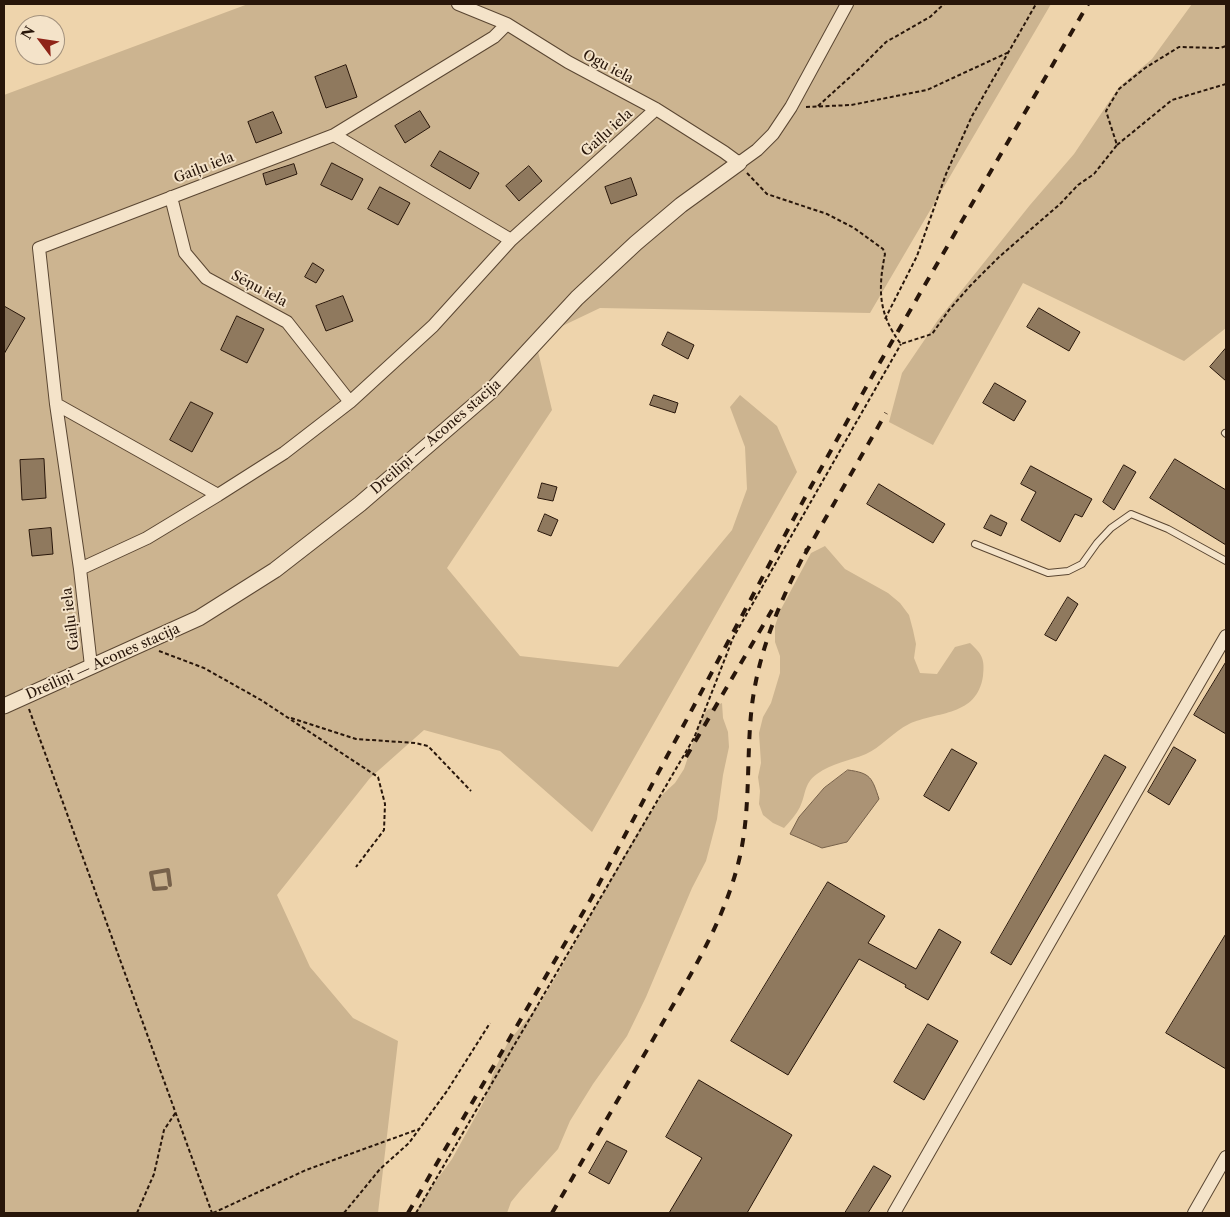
<!DOCTYPE html>
<html>
<head>
<meta charset="utf-8">
<style>
  body { margin:0 }
  #map { position:relative; width:1230px; height:1217px; overflow:hidden; background:#eed4ac; font-family:"Libre Caslon Text",serif }
  canvas { display:block }
  .frame { position:absolute; inset:0; border:5px solid #28160a; pointer-events:none }
  .north { position:absolute; left:15px; top:15px; width:50px; height:50px; box-sizing:border-box; background:#f4e3c9; border:1px solid #a2917d; border-radius:50%; rotate:301deg; font-size:14px; font-weight:700; line-height:20px; text-align:center; color:#28160a }
  .north::after { content:''; display:block; margin:auto; width:18px; height:22px; background:#8f2418; clip-path:polygon(50% 0,100% 100%,50% 72%,0 100%) }
</style>
</head>
<body>
<div id="map">
<canvas width="1230" height="1217"></canvas>
<div class="frame"></div>
<div class="north">N</div>
</div>
<script>
const g = document.querySelector('canvas').getContext('2d');
g.lineJoin = 'round';
function fillPath(path, color) {
  g.fillStyle = color;
  g.fill(path, 'evenodd');
}
function strokePath(path, color, width, dash) {
  g.strokeStyle = color;
  g.lineWidth = width;
  g.lineCap = dash ? 'butt' : 'round';
  g.setLineDash(dash || []);
  g.stroke(path);
}
function write(font, color, halo, rows, align = 'center') {
  g.font = font + ' "Libre Caslon Text",serif';
  g.lineWidth = 4;
  g.setLineDash([]);
  g.textBaseline = 'middle';
  g.strokeStyle = halo;
  g.fillStyle = color;
  for (const [text, x, y, turn = 0] of rows) {
    g.save();
    g.translate(x, y);
    g.rotate((+turn || 0) * Math.PI / 180);
    g.textAlign = isNaN(turn) ? turn : align;
    if (halo) g.strokeText(text, 0, 0);
    g.fillText(text, 0, 0);
    g.restore();
  }
}
fillPath(new Path2D(`
  M248 4H1051L870 313 600 308 535 339 552 410 447 568 520 656 618 667 732 530 747 489 745 447 730 407 740 395 777 426 797 472 592 832 500 751 424 730 370 778 277 895 310 967 353 1018 398 1041 378 1213H4V95Z
  M1192 4H1226V328L1184 361 1023 283 933 445 889 422 902 373 938 320 1030 205 1074 154 1119 87 1152 59Z
  M825 546 845 569 888 593 900 603 909 615 913 630 916 644 914 658 920 673 937 674 955 647 970 643C982 654 985 659 983 676 977 717 937 711 909 724 893 732 880 748 866 754 849 761 832 763 817 774 804 783 806 794 800 807 796 815 790 821 784 828L773 823 763 815 759 804 760 791 758 777 761 763 759 733 763 717 771 703 780 673V656L775 642V626L780 611 811 553Z
  M722 703 723 718 728 732 729 747 723 775 717 819 706 861 692 888 646 997 627 1036 593 1084 570 1121 558 1149 520 1191 511 1202 507 1213H415L433 1185 452 1159 484 1101 494 1071 508 1042 539 1005 556 977 636 835 663 794 675 783 684 769 699 724 707 710Z`), '#ccb490');
const water = new Path2D(`
  M848 770C871 773 872 778 879 799L847 842 822 848 790 834 799 817 824 788Z`);
fillPath(water, '#ab9375');
strokePath(water, '#77614a', 1);
strokePath(new Path2D(`
  M166 888 154 889 151 873 168 870 170 885`), '#77614a', 4);
const building = new Path2D(`
  M346 65 357 97 326 108 315 77Z
  M420 111 430 127 405 143 395 126Z
  M273 112 282 133 256 143 248 122Z
  M440 151 479 173 470 189 431 166Z
  M332 163 363 179 352 200 321 185Z
  M294 164 297 174 266 185 263 174Z
  M529 166 542 181 519 201 506 186Z
  M631 178 637 195 611 204 605 187Z
  M380 187 410 203 398 225 368 209Z
  M313 263 324 270 316 283 305 277Z
  M343 296 353 321 326 331 316 306Z
  M4 306 25 318 4 354Z
  M1039 308 1080 332 1069 351 1027 327Z
  M237 316 264 329 247 363 221 350Z
  M668 332 694 345 688 359 662 345Z
  M1226 348V381L1210 367Z
  M995 383 1026 401 1014 421 983 403Z
  M654 395 678 403 675 413 650 405Z
  M191 402 213 413 192 452 170 440Z
  M44 459 46 498 22 500 20 460Z
  M1175 459 1226 490V545L1150 498Z
  M1124 465 1136 472 1114 510 1103 502Z
  M1031 466 1092 499 1082 517 1075 514 1060 542 1021 520 1036 492 1021 484Z
  M542 483 557 487 553 501 538 498Z
  M879 484 945 524 933 543 867 504Z
  M545 514 558 520 551 536 538 531Z
  M991 515 1007 523 1001 536 984 528Z
  M51 528 53 554 32 556 29 530Z
  M1068 597 1078 604 1056 641 1045 635Z
  M1226 662V734L1194 715Z
  M1174 747 1196 760 1169 805 1148 792Z
  M952 749 977 763 949 811 924 796Z
  M1105 755 1126 767 1011 965 991 953Z
  M828 882 885 916 868 943 916 969 939 929 961 942 928 1000 905 987 906 985 859 959 788 1075 731 1041Z
  M1226 934V1069L1166 1033Z
  M928 1024 958 1041 924 1100 894 1082Z
  M699 1080 792 1135 747 1213H669L702 1158 666 1137Z
  M607 1141 627 1151 609 1184 589 1173Z
  M874 1166 891 1176 868 1213H845Z`);
fillPath(building, '#8f795e');
strokePath(building, '#28160a', 1);
const service = new Path2D(`
  M1225 433 1226 434
  M975 544 1048 573 1068 571 1082 564 1097 543 1111 528 1131 514 1168 529 1226 561`);
const minor = new Path2D(`
  M458 4 507 24 568 62 656 109 724 152 739 163 757 150 773 134 791 107 847 4
  M507 24 494 37 334 135 39 248 56 404 80 569 147 538 218 495 284 453 350 402 433 326 511 240 656 109
  M334 135 511 240
  M171 197 185 253 206 278 287 322 350 402
  M56 404 218 495
  M80 569 91 666
  M894 1213 1142 781 1226 636
  M1194 1213 1226 1157`);
const tertiary = new Path2D(`
  M4 706 199 618 275 570 360 504 491 391 577 298 636 243 681 205 739 163`);
strokePath(service, '#5a4632', 8);
strokePath(minor, '#5a4632', 14);
strokePath(tertiary, '#5a4632', 17);
strokePath(new Path2D(`
  M818 106 860 68 886 42 930 17 944 4
  M806 107 851 105 927 90 1009 52
  M1117 145 1172 100 1226 84
  M747 173 767 194 827 214 854 228 883 249 885 254C878 289 878 314 901 344L932 334 949 310 970 286 999 257 1060 204 1078 185 1094 174 1117 145 1106 111 1119 89 1145 68 1179 47 1220 48 1226 46
  M885 319 917 256 946 174 972 116 1036 4
  M159 651 204 668 261 700 378 777 385 804 384 830 356 867
  M29 709 212 1213
  M291 718 356 739 415 743 428 746 471 791
  M137 1213 154 1174 164 1130 176 1112
  M213 1213 306 1170 419 1129
  M344 1213 380 1169 409 1143 447 1091 490 1023
  M416 1213 694 738 733 638 901 344`), '#28160a', 2, [4, 2.5]);
strokePath(service, '#f4e3c9', 6);
strokePath(minor, '#f4e3c9', 12);
strokePath(tertiary, '#f4e3c9', 15);
strokePath(new Path2D(`
  M805 554 886 413
  M686 757 772 610
  M408 1213 592 897 809 490 879 364 1088 4
  M552 1213 683 988C707 946 729 904 740 856 751 806 746 756 752 705 759 649 781 599 807 549`), '#28160a', 4, [9, 9]);
write('14px', '#28160a', '#f4e3c9', [
  ["Ogu iela",608,67,28],
  ["Gaiļu iela",607,133,-42],
  ["Gaiļu iela",204,168,-21],
  ["Sēņu iela",259,289,28],
  ["Dreiliņi — Acones stacija",436,437,-41],
  ["Gaiļu iela",71,619,-97],
  ["Dreiliņi — Acones stacija",103,662,-24]
]);
</script>
</body>
</html>
